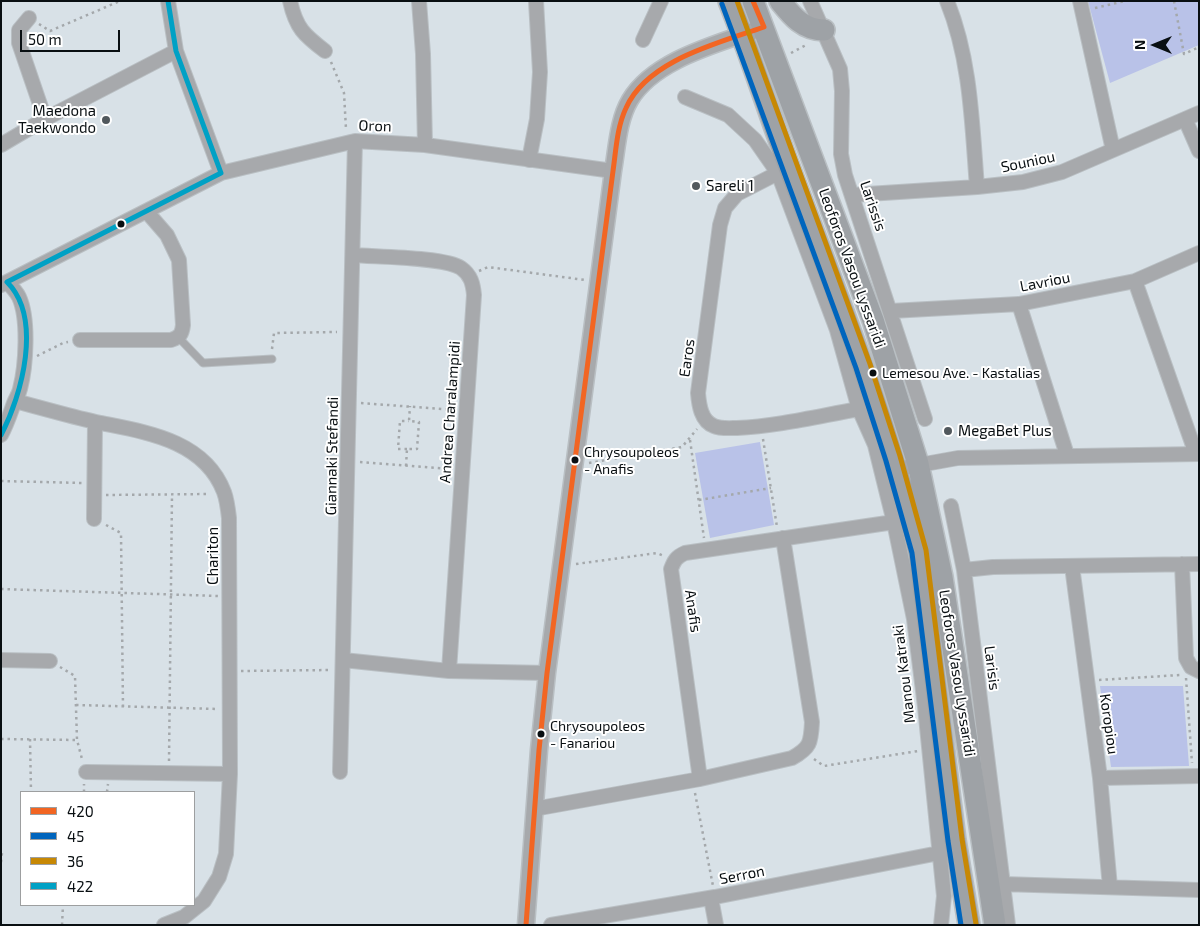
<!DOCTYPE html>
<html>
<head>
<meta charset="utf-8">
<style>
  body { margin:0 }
  #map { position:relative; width:1200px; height:926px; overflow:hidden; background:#d8e1e7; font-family:"Exo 2",sans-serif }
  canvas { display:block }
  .frame { position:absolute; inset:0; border:2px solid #090f12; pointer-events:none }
  .legend { position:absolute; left:20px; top:791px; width:175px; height:115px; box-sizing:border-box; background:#fff; border:1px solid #9d9fa0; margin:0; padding:6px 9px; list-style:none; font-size:15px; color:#090f12 }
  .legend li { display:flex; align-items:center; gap:10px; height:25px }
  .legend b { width:25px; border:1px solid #9d9fa0 }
  .north { position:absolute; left:1130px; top:20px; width:50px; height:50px; -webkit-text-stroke:4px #fff; paint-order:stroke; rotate:270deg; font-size:14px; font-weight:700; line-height:20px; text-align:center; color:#090f12 }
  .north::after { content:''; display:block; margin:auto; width:18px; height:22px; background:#090f12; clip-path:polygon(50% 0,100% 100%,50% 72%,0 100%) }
  .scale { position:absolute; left:20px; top:30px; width:100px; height:22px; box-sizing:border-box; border:2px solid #090f12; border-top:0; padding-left:6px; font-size:15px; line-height:18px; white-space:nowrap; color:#090f12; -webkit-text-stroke:4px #fff; paint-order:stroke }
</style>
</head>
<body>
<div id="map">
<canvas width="1200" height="926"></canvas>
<div class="frame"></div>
<ul class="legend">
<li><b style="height:6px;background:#f26522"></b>420</li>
<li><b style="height:6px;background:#0065bd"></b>45</li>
<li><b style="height:6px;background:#c78804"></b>36</li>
<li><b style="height:6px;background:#00a1c5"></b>422</li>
</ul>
<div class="north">N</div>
<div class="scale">50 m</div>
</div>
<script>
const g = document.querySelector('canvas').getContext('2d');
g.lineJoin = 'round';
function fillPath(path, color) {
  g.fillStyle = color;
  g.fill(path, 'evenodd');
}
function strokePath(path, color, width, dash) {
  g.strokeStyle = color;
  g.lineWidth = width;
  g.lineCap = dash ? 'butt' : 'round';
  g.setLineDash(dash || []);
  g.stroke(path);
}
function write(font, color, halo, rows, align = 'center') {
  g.font = font + ' "Exo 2",sans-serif';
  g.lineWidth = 4;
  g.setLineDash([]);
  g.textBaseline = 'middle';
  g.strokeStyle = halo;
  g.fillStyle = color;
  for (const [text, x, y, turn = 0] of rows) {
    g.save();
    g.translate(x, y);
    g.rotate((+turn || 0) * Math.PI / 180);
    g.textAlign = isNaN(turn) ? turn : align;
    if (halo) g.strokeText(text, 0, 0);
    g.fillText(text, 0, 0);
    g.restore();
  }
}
fillPath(new Path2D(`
  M1088 1H1199V45L1110 83Z
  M760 442 774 525 710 538 695 453Z
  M1100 686H1183L1189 766 1111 767Z`), '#b9c2e8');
const service = new Path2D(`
  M179 338 203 363 272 359`);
const minor = new Path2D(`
  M168 1 176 51 221 173
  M290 1C296 28 304 35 325 51
  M419 1 423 54 425 145
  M810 1 840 69 842 91 841 154 845 175 925 419
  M947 1C971 60 972 125 977 187
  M1080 1 1113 150
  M29 18 19 30V43L45 119
  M643 40 661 1
  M685 97 728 115 755 140 778 173 837 330 859 409 875 445 894 522 914 619 925 707 944 896 941 925
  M1185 119 1199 151
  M1 145 45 119 176 51
  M529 160 537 119 540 72 536 1
  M778 173 737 194 725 208 720 225 698 393C699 405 701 421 714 426 720 429 731 428 737 428 778 426 819 416 859 409
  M852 195 977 187 1023 182 1062 172 1199 113
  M353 255C376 257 445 257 461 268 471 275 473 284 474 295L449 671
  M1135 281 1196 454
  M1 285 221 173 355 141 425 145 613 171
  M1019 304 1067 455
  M891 311 1019 304 1135 281 1199 253
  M80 340H171C180 337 182 334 183 325L179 260 167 235 147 212
  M15 401C42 408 69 416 96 422 144 432 204 439 224 492 227 500 228 509 229 518L230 774 226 854 219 877 204 901 184 917 164 925
  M1 435C7 424 10 414 14 403 16 398 19 394 20 389 26 366 29 319 19 297 16 291 12 287 7 282
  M897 469 958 458 1199 454
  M951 506 964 570 1008 925
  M94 519 95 422
  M1182 564 1186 658 1191 667 1199 671
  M1072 566 1100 778 1110 887
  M964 570 993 567 1199 564
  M1 660 50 661
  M343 660 449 671 547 673
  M86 772 230 774
  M340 772 355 141
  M1100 778 1199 776
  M700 779 671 569C674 561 676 557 685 553L894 522
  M534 809 700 779 792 758C810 748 811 743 812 722L783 538
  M1002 884 1199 890
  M711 898 716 925
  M551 925 715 897 939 853`);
const tertiary = new Path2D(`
  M526 925 539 750 547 673 613 171C617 148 618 120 630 100 655 58 722 43 764 27`);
const primary = new Path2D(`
  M729 1C753 61 772 123 795 183 841 305 888 426 919 552L955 840 969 925
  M753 1 873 320 918 464 942 577 995 925
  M780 1C792 16 803 30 824 30`);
strokePath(service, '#b9bfc3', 9);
strokePath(minor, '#b9bfc3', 16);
strokePath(tertiary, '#b9bfc3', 19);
strokePath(primary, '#b9bfc3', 24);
strokePath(new Path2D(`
  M1174 1 1184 54 1199 47
  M1095 8 1125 1
  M39 24 50 31 120 1
  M791 53 808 44
  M331 62 344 93 346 129
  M479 271 488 267 585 280
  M272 349 274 333 337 332
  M37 356 63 343 68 342
  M361 403 455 410
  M763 439 777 527
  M690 440 704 538
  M407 449H398L400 421H409
  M360 462 450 469
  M589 463 682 447 697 429
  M406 466 407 449H417L419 422 409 421 410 406
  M1 481 83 483
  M106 495 210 494
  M699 500 771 488
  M106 525 121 533 123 707
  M576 564 657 553 664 556
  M1 589 218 596
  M60 667 75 676 77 740 82 759
  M241 671 331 670
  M1186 678 1192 763
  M1099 680 1180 675
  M76 705 217 709
  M1 739 77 740
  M30 739 31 792
  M814 759 824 766 918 751
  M169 761 172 495
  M84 792V784
  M107 792 108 784
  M695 793 713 886
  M1 862 2 853
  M62 925 63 905`), '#a4a8ab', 2.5, [2.5, 4]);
strokePath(service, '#a7a9ac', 7);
strokePath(minor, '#a7a9ac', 14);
strokePath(tertiary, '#a7a9ac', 16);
strokePath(primary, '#9ea2a6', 21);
strokePath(new Path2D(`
  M526 925 539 750 547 673 613 171C616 150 617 127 626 108 647 60 719 43 764 27L753 1`), '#f26522', 5);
strokePath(new Path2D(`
  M722 4 856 368 886 461 912 553 948 841 961 925`), '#0065bd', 5);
strokePath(new Path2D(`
  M737 1 870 364 900 456 926 550 962 839 976 924`), '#c78804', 5);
strokePath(new Path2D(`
  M1 435C22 395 43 318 7 282L221 173 176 51 168 1`), '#00a1c5', 5);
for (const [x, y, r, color] of [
  [106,120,5,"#51585d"],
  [696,186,5,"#51585d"],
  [121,224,4.5,"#090f12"],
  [873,373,4.5,"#090f12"],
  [948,431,5,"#51585d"],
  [575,460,4.5,"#090f12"],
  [541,734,4.5,"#090f12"]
]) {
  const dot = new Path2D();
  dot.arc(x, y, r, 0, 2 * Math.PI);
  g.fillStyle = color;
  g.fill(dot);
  strokePath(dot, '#fff', 2);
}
write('14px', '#090f12', '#fff', [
  ["Lemesou Ave. - Kastalias",882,373],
  ["Chrysoupoleos",584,452],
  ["- Anafis",584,469],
  ["Chrysoupoleos",550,726],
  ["- Fanariou",550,743]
], 'left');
write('15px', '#090f12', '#fff', [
  ["Maedona",96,111,"right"],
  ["Taekwondo",96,128,"right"],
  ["Sareli 1",706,186],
  ["MegaBet Plus",958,431]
], 'left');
write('15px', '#090f12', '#fff', [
  ["Oron",375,126,2],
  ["Souniou",1028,162,-12],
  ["Larissis",873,206,71],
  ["Leoforos Vasou Lyssaridi",852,268,70],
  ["Lavriou",1045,282,-11],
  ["Earos",687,358,-82],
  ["Andrea Charalampidi",450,412,-86],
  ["Giannaki Stefandi",332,456,-89],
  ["Chariton",213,556,-90],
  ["Anafis",693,611,82],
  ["Larisis",992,668,83],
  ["Leoforos Vasou Lyssaridi",957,673,81],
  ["Manou Katraki",904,674,-97],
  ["Koropiou",1109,724,82],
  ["Serron",742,875,-11]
]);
</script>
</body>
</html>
